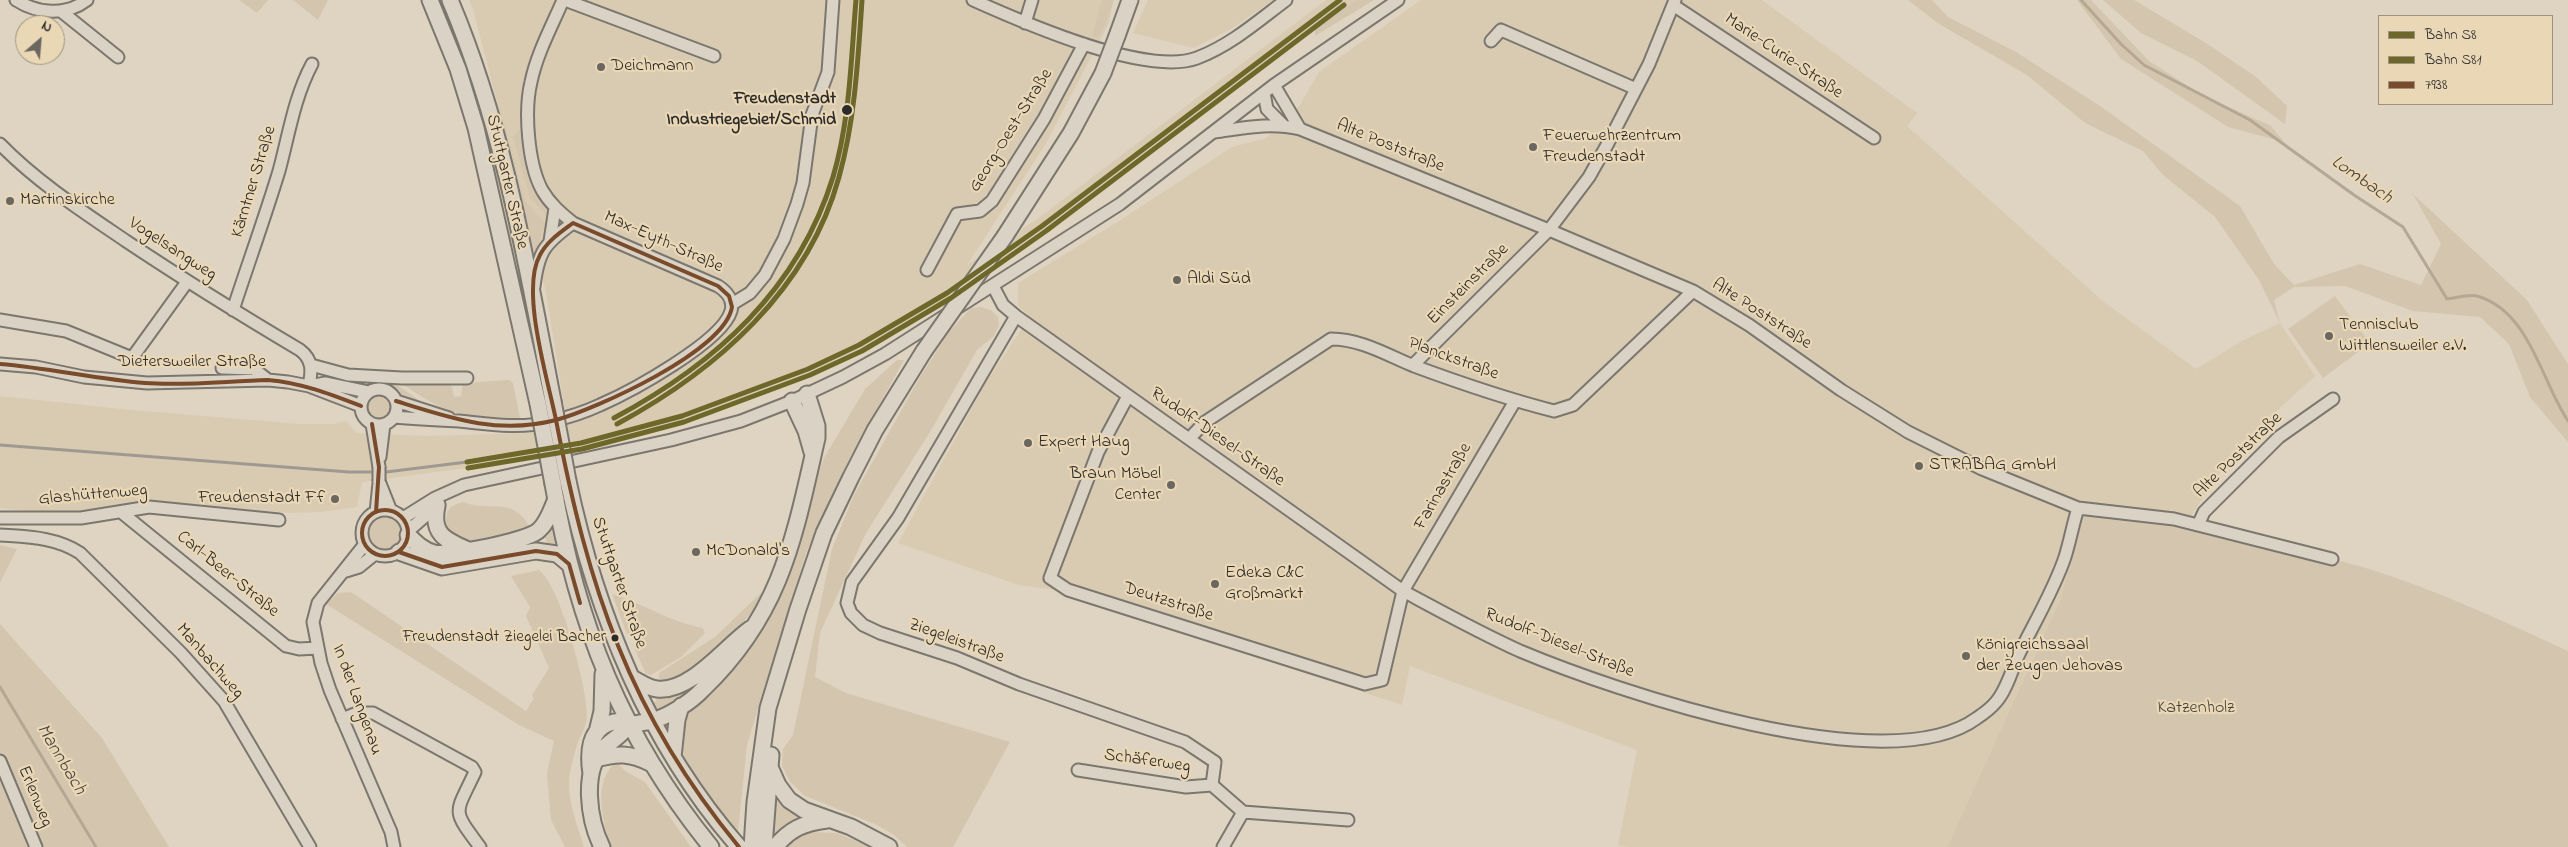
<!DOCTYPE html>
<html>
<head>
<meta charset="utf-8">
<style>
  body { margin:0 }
  #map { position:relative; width:2568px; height:847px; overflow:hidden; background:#ded4c1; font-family:"Indie Flower",sans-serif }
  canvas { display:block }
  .legend { position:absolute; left:2378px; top:15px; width:175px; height:90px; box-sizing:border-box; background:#ead7b5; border:1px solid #9e927e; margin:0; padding:6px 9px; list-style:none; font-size:15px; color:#2b2b2b }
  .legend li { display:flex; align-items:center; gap:10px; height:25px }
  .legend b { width:25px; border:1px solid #9e927e }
  .north { position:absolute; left:15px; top:15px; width:50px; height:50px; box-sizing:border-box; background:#ead7b5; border:1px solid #9e927e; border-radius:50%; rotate:27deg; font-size:14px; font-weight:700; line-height:20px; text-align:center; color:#2b2b2b }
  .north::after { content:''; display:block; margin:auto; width:18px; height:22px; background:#6a6660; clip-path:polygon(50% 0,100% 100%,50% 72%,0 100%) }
</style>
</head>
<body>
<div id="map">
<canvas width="2568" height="847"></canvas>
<ul class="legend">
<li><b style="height:6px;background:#6d682a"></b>Bahn S8</li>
<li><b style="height:6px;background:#6d682a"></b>Bahn S81</li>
<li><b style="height:6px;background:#7a4b2a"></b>7938</li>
</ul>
<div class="north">N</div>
</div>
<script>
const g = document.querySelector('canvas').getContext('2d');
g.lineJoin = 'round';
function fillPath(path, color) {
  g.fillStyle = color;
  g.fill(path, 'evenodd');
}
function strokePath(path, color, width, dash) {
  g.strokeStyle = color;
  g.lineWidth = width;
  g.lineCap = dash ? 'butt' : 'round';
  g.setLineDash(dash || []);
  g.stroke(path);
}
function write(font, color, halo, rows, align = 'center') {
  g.font = font + ' "Indie Flower",sans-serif';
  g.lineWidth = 4.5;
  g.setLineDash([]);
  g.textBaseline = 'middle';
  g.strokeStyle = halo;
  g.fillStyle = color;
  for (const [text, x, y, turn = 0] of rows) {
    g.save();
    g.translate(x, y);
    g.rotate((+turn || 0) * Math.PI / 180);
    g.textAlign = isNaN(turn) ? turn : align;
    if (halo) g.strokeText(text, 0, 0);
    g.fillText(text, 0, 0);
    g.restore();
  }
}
fillPath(new Path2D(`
  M469 0H1113L1109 23 1045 145 967 265 1036 220 1326 0H1356L1315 28 1049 232 868 350 692 421 620 441 526 460 362 482 357 507 320 512 291 513 144 501 116 508 86 518 0 508V396L132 410 300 424H333L346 421 357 433 427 436 497 434 534 433 567 425 546 292 473 9Z
  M1148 0H1273L1231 29 1194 48 1133 33Z
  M1421 0H1762L1917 113 1907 126 2104 302 2196 369 2242 341 2280 323 2315 376 2239 445 2184 526 2083 511 2061 598 1947 847H1629L1618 845 1637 750 1410 666 1402 705 1050 589 1019 585 898 543 985 384 1030 317 1018 305V283L1119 221 1232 147 1266 138 1300 105 1319 72Z`), '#d8cbb1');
fillPath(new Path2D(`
  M239 0H268L257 13Z
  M293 0H328L318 20Z
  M437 0H443C478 88 500 177 521 268H518L485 141Z
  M1102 0H1114L1103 30 1096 39 1092 36Z
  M1356 0H1374L1315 36V28Z
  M1908 0H1932L1948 17 2016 52 2100 106 2240 206 2274 264 2294 285 2360 264 2421 285 2441 244 2413 194 2527 300 2568 364V442L2530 397 2509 344 2480 317 2413 311 2345 286 2294 287 2274 300 2280 323 2259 280 2215 217 2163 175 2143 151 2085 123 2027 75 1939 24Z
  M2077 0H2091L2149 61 2202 95 2271 126 2284 142 2228 127 2121 59Z
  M2103 0H2134L2209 45 2256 77 2287 106 2285 124 2197 61 2141 33Z
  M468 20 503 120 525 201 545 223 533 262Z
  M522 128 535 191 549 212 547 216 530 198 513 136Z
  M2335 296 2370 343 2323 378 2288 329Z
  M981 307 991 310 998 317 999 325 994 336 977 350 930 432 866 533 820 633 815 677 846 693 1010 742 953 847H907L894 835 875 824 805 796 790 782 782 766 783 749 793 735 832 549 854 495 920 377 949 332 971 308Z
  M897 360H904L849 459 806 553 747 745 738 832C720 813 687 769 680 745 677 737 679 726 680 717L755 638 783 589 806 508 824 458 865 389Z
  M351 379 393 382 429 407 405 399 387 384 376 382 362 387 350 385Z
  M509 380 513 383 520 418C466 420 444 414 400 382L447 383 452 387 454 397 461 396 463 383Z
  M368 407a11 11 0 1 1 22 0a11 11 0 1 1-22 0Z
  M463 502C481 510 503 502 517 512 523 516 528 524 532 530L502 539 462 542 444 530C449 515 441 508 463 502Z
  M2083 510C2179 526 2276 541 2369 569 2437 590 2503 621 2568 651V847H1947L2061 598Z
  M368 533a17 17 0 1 1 34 0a17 17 0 1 1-34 0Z
  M552 519 558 547 547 544 544 531Z
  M0 545 17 549 0 583Z
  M539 570C560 585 588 689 587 717 587 725 581 735 578 742 574 754 569 771 569 784 569 805 578 827 584 847H565L551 820 547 773 554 741 519 725 326 604 338 593 351 592 526 711 534 698 532 695 549 668 526 616 530 607 511 576Z
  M765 589 768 591 761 603 729 637 681 681 659 683V673L715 637Z
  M612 594C644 604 670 622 703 628L705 633 681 657 651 675 646 674 633 645 638 643 635 632 627 634Z
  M0 624 102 738 169 847H0Z
  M699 677 708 680 658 714 650 704 656 701 658 695Z
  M617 762 625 771 645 782 691 847H612C602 823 592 779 617 762Z
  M773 790 791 810 802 817 785 826 771 841Z
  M809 832 837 833 870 847H783L787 842Z`), '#d4c6ae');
strokePath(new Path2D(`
  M2081 0 2121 44 2144 65 2250 120 2354 195 2403 227 2447 299C2455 298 2469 294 2477 296 2530 311 2541 381 2568 421
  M0 687 96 847`), '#b4a894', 3);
const minor = new Path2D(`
  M16 0C38 14 66 16 87 0
  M565 0 714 56
  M973 0C1022 22 1146 77 1197 58 1231 45 1258 21 1286 0
  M1673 5 1874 138
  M62 12 118 57
  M1025 23 1032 0
  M1491 41 1501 30 1634 88
  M1274 85 1300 129
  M1264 93 1267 109 1284 126
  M1215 132C1244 128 1270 122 1300 129L1549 230 1693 291 1749 325 1841 390 1908 432 1982 469 2078 508 2174 519 2332 559
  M0 144C37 182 82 211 126 241 183 279 241 315 300 350 313 360 312 371 309 386
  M550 241 555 208
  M927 270 957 214 980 211 992 201 1044 119 1084 44
  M993 286 1003 305 1016 316 1403 591C1442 612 1480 633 1520 651 1615 691 1888 784 1977 718 1983 714 1991 708 1996 702 2006 691 2012 670 2018 656 2033 625 2054 590 2065 557 2070 541 2073 524 2078 508
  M534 287C538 252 544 244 573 223
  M732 304 750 293 765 275 784 239 797 204 803 183 812 115 828 72 833 0
  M233 310C248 264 265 217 279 171 289 134 294 98 312 64
  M1016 316 898 518 852 582 847 603 851 613 863 625 880 633 957 658 1019 684 1185 742 1215 762 1212 785
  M0 320 66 331 132 358 187 282
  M0 364 36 367 84 377 147 383 268 380 288 382 309 386 361 406
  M311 365 348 375 402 378H467
  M1413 365 1549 230 1589 177 1607 145 1649 64 1675 0
  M222 368 254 369 268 380
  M309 386 325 383 368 392
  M361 407a18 18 0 1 1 36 0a18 18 0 1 1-36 0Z
  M1128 396 1098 452 1050 578 1068 590 1365 684 1382 680 1403 591 1515 401
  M396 401 449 418
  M394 417C416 419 437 420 459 421 488 424 520 429 549 422 566 418 585 412 600 405 630 392 722 342 731 311 734 300 726 291 718 286L573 223C561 213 550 204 542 190 528 164 524 111 531 82 537 53 552 26 563 0
  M372 424 379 467
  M1189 439 1205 422 1331 339C1361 339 1387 355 1414 366 1460 383 1507 399 1554 411L1573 405 1693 291
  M380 457 384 424
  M379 481 391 511
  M362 533a23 23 0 1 1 46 0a23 23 0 1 1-46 0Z
  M121 512 286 646 299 649 318 648
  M376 512 379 483
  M0 518H81L149 507 279 520
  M403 518 435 498 464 485 671 440 741 421 792 401 843 377 885 354 1120 204 1274 85 1398 0
  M2198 525 2204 512 2279 437 2333 399
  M408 531 439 504
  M0 535C28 537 56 537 80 553L181 653 224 701 310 847
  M365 544 318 603 313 622 321 663 330 690 391 832 394 847
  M346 571 359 567 375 554
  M342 719 357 713H373L472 767 475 772C455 815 451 808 480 847
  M0 761 36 847
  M1078 770 1186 787 1212 785
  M1212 785 1243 812 1348 820
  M1223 847 1243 812`);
const major = new Path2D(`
  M430 0 458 69 476 128 538 404
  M450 0C504 127 527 266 553 401
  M1117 36 1130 0
  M1005 236 1071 133 1103 73
  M792 401 806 431 812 452
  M568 481C596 613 649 745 739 847
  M553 484C577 624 621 736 711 847
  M437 506C431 534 445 540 468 550
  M408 535C416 543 423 550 434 553 450 556 529 541 539 530 548 522 551 510 556 499
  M399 552 442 567 536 551 557 554 569 564
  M632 678C640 682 648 688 657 689 690 693 725 647 750 629
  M597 732 602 711 603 674
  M673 757 677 720 681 706
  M596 759C617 753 630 753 650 763
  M770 767 778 785 789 800 804 810 851 827 889 847
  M591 774C588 754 588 727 614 722 620 721 624 724 629 724 636 724 645 722 652 721 669 716 691 702 703 689 781 614 794 539 817 438V426L807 394
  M602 847C589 821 581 771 604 748 613 739 623 735 629 724
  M752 847 755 802 768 708 798 609 824 533 851 477 875 430 924 351
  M764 847 771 755
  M775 847C790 829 803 823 827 820`);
strokePath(minor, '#7c776e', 15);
strokePath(major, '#7c776e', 19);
strokePath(minor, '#dad2c5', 11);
strokePath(major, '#dad2c5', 15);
strokePath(new Path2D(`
  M0 445 349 472H386L467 462`), '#9f9991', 3);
const minorBridge = new Path2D(`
  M379 467V481`);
const majorBridge = new Path2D(`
  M1103 73 1117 36
  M924 351 1005 236
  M553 401 568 481
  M538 404 553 484`);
strokePath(minorBridge, '#7c776e', 15, []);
strokePath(majorBridge, '#7c776e', 19, []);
strokePath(minorBridge, '#dad2c5', 11);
strokePath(majorBridge, '#dad2c5', 15);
strokePath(new Path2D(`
  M573 223 718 286 729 296 732 307C725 351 596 409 556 420 548 380 520 290 540 255 547 241 561 232 573 223Z
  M0 364C49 368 96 379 145 383 185 386 227 381 268 380 302 383 330 394 361 406
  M396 401C450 418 498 435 556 420
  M556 420C588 587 629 714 739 847
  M372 424 379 467 376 512
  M362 533a23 23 0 1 1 46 0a23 23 0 1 1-46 0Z
  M399 552 442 567 536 551 557 554 569 564 580 603`), '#7a4b2a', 4);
strokePath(new Path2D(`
  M614 418C715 364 798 290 833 177 850 120 851 59 856 0
  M467 462 581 443 682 416 808 369 859 345 947 293 1042 226 1340 0`), '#6d682a', 5);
strokePath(new Path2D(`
  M617 424C717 370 808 290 839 177 855 120 858 59 862 0
  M468 468 582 449 684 422 810 375 862 351 951 298 1046 231 1344 5`), '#6d682a', 5);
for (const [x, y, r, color] of [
  [601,67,5,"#6a6660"],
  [847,110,6,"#2b2b2b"],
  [1533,147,5,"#6a6660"],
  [10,201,5,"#6a6660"],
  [1177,280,5,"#6a6660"],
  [2329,336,5,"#6a6660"],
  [1028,443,5,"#6a6660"],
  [1919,466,5,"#6a6660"],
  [1171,485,5,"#6a6660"],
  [335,499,5,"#6a6660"],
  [696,552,5,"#6a6660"],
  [1215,584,5,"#6a6660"],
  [615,638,4.5,"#2b2b2b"],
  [1966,656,5,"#6a6660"]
]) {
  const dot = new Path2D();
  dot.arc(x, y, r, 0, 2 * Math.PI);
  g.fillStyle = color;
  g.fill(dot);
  strokePath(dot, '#ead7b5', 2);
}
write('17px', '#2b2b2b', '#ead7b5', [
  ["Freudenstadt Ziegelei Bacher",606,638]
], 'right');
write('18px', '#2b2b2b', '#ead7b5', [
  ["Marie-Curie-Straße",1783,57,34],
  ["Georg-Oest-Straße",1012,131,-58],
  ["Alte Poststraße",1390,147,22],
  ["Kärntner Straße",255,182,-73],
  ["Stuttgarter Straße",506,182,77],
  ["Max-Eyth-Straße",663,243,24],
  ["Vogelsangweg",172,250,33],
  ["Einsteinstraße",1469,285,-45],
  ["Alte Poststraße",1761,315,33],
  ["Planckstraße",1453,360,20],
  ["Dietersweiler Straße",192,363],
  ["Rudolf-Diesel-Straße",1217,438,35],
  ["Alte Poststraße",2239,456,-44],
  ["Farinastraße",1444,487,-60],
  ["Glashüttenweg",93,496,-5],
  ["Carl-Beer-Straße",227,575,39],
  ["Stuttgarter Straße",618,583,71],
  ["Deutzstraße",1168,603,18],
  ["Ziegeleistraße",956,642,20],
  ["Rudolf-Diesel-Straße",1559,644,22],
  ["Manbachweg",209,662,49],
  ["In der Langenau",356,700,70],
  ["Schäferweg",1147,762,8],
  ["Erlenweg",34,797,67]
]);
write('18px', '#2b2b2b', '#ead7b5', [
  ["Deichmann",611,67],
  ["Feuerwehrzentrum",1543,137],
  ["Freudenstadt",1543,158],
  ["Martinskirche",20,201],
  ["Aldi Süd",1187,280],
  ["Tennisclub",2339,326],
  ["Wittlensweiler e.V.",2339,347],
  ["Expert Haug",1038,443],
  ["STRABAG GmbH",1929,466],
  ["Braun Möbel",1161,475,"right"],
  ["Center",1161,496,"right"],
  ["Freudenstadt Ff",325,499,"right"],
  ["McDonald's",706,552],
  ["Edeka C&C",1225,574],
  ["Großmarkt",1225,595],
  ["Königreichssaal",1976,646],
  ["der Zeugen Jehovas",1976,667]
], 'left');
write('bold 18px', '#2b2b2b', '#ead7b5', [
  ["Freudenstadt",836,100],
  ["Industriegebiet/Schmid",836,121]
], 'right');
write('18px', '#43413c', '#ead7b5', [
  ["Katzenholz",2196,709]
]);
write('italic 19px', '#494640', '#ead7b5', [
  ["Lombach",2361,181,35],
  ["Mannbach",60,760,59]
]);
</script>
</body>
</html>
